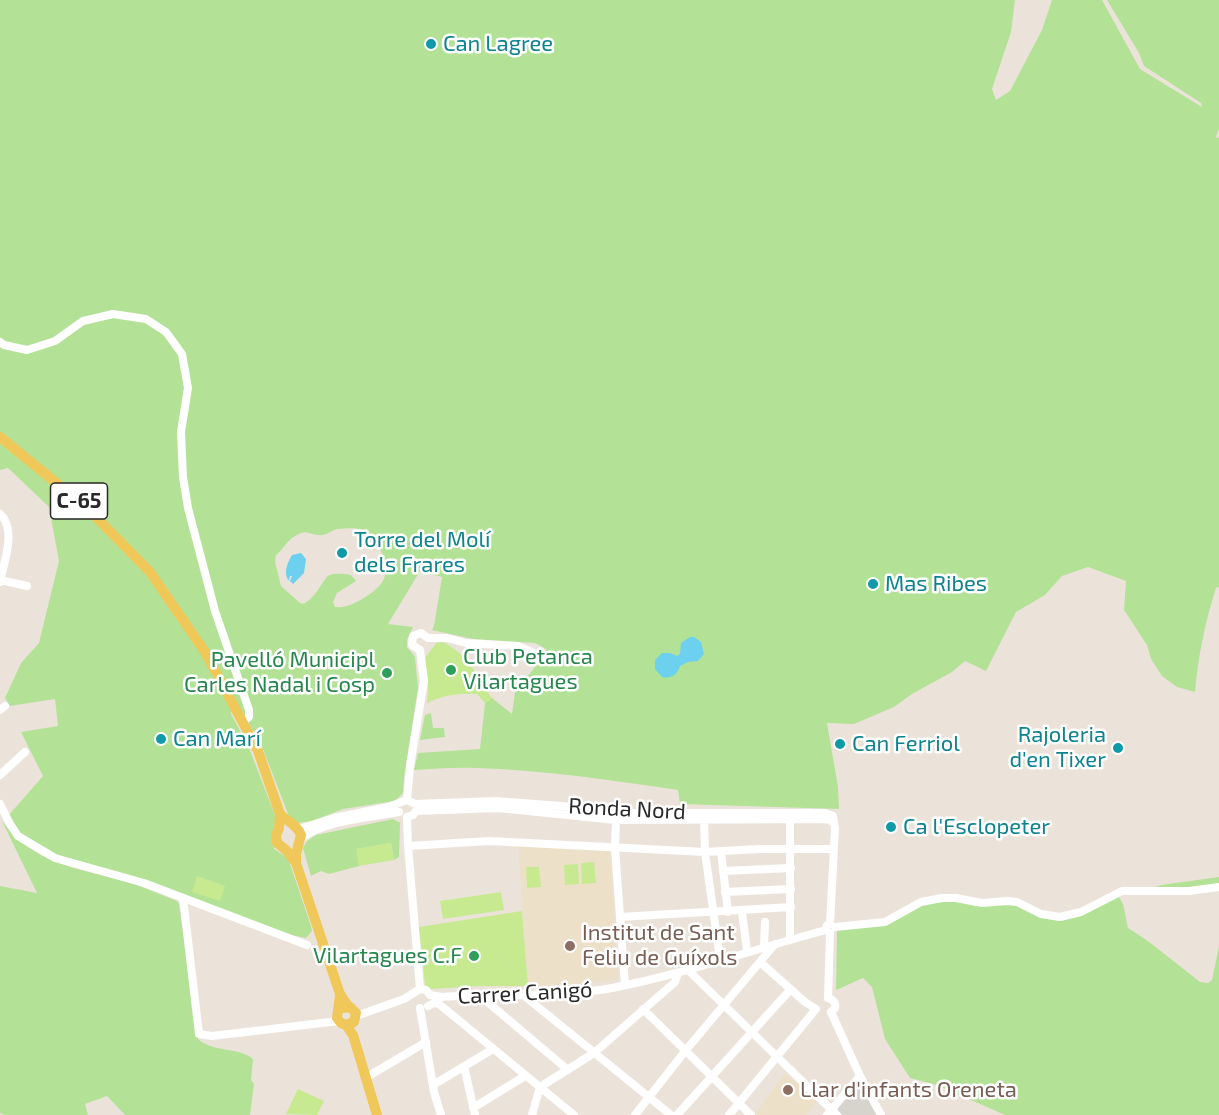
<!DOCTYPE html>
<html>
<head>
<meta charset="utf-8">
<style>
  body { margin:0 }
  canvas { display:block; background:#ebe3da }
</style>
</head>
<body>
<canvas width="1219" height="1115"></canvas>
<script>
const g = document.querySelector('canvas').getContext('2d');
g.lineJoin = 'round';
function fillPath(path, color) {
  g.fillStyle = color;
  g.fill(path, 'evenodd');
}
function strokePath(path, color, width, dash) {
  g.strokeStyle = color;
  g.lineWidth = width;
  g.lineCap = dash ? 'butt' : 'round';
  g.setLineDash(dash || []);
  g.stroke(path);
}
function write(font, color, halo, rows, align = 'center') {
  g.font = font + ' "Exo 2",sans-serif';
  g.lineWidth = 5;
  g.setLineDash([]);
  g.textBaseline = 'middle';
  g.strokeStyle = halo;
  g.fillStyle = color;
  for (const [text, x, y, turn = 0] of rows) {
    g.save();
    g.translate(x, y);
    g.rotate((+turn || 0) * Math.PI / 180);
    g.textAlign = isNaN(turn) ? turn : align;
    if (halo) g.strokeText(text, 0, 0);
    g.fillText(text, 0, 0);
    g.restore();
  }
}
fillPath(new Path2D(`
  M518 844 610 850 618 980 554 986H528Z
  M785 1073 817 1101 807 1115H754Z`), '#ede0c9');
fillPath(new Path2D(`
  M0 0H1015L1011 32 992 89 996 100 1010 91 1042 30 1052 0H1102L1140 69 1202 107 1201 103 1144 66 1139 53 1107 0H1219V129L1216 137 1219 138V587L1216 588C1205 622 1198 657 1195 692L1177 687 1162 676 1151 659 1147 645 1124 610 1126 581 1088 567 1062 576 1045 595 1016 612 986 671 965 661 952 672 912 694 894 707 854 724 827 723 838 787 839 809 680 804 678 790C611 780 543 770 475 768 455 767 434 769 414 770L418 753 480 749 485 703 492 698 512 714 515 692 540 661 546 659V649L535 643 473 639 432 630 434 626 442 577 420 571 388 624 413 627 407 640V647L415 657 418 688 404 778 403 793 395 801 343 809 312 821 298 823 290 819 263 749 234 697 231 714 248 745 278 823 272 834 274 849 288 858 311 926 312 931 306 938 291 935 52 856 21 836 8 816 43 776 21 732 58 726 55 699 10 706 5 698 21 663 39 643 59 561 49 507 8 468 0 470ZM337 529C345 529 354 527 361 530 371 533 375 540 380 549 392 575 385 585 362 599 353 604 346 608 335 607L333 602 337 593 356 581 351 575C345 574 336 573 330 575 323 577 318 597 303 604L300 603 281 586 275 562 276 555C283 550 286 542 292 538 308 528 305 534 319 535 325 536 331 531 337 529Z
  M431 713 433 728H444L445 737 420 740 425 715Z
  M393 819 400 823 399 857 394 860 391 843 357 849 359 866 329 874 321 871 311 876 303 848 307 841 316 835Z
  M2 821C33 864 77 868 124 881 142 886 159 894 177 901L179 904 198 1039C214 1053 240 1047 253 1059L251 1080 254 1084 250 1115H125L107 1096 85 1104 88 1115H4L0 1113V886L37 893Z
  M1219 877V885L1155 890V887L1161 885Z
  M1118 895 1123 904 1128 928 1148 941 1200 982 1208 983 1212 980 1219 946V1115H1005L937 1085 910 1078 885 1039 872 987 863 978 836 990 837 931 841 929 869 927 929 901 1007 903 1017 905 1053 919Z`), '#b3e296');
fillPath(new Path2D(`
  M442 642C469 654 476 675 492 698L485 703 477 694C463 693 438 695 427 704L428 685 425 658 436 643Z
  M391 843 394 860 359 866 356 849Z
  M594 862 596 883 582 884 581 863Z
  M578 864 579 884 565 885 564 865Z
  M526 867H539L541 887 527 888Z
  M197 876 225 886 220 901 192 892Z
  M501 892 504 910 443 919 440 901Z
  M522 911 528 986H479L431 989 425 985 419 927Z
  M298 1089 324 1101 317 1115 286 1114Z`), '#c7ea91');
fillPath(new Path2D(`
  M857 1084H860L878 1115H842L839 1112 838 1108Z`), '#d7d3cd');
fillPath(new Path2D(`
  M301 553 306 559 304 573 293 584 290 581 292 576H290L289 581C283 574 287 563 292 555Z
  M690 637H694L701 642 704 654 698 661 688 662 680 666C677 675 671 679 662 677L655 669V660L662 653H670L677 656 680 654 681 643Z`), '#6cd0ee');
strokePath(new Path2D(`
  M0 342 4 345 27 350 55 341 83 321 113 314 146 319 166 332 182 354 188 388 181 432 183 477 188 508 215 611 249 710V717L243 722
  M0 514C17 529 4 562 0 582
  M0 580 27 586
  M428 638H447L466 643 518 646 539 655
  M420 650 412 645 413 636 421 633 428 638
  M0 710 5 706
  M0 775 25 752
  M407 800 415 804 496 801 574 807 617 813H825L833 816 835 828 830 924 827 925 826 930
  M407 800 410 766 424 681 420 650
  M0 804 10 824 18 836 55 858 144 883 307 945
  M407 817 413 815 416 811 499 808 616 820 827 819 833 822
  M407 817 408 846 420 989
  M616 820 615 848 625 985
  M704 820 705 852 720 959
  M790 820V939
  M297 828H302L334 818 388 807 407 800
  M301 839C321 821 372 817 399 812
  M408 846 489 841 705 852 759 849H834
  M721 851 728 912
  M723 871 791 868
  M725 892 791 889
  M183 898 199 1034 212 1036 339 1021
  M742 912 747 951
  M620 917 791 907
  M835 927 885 922 921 902 942 898H956L982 903 1007 901 1017 902 1041 914 1060 917 1081 912 1122 891H1189L1219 887
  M764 947 765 922
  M760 962 805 1002 816 1009
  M689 971 837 1115
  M420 989 426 990 430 995 442 997C499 993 557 998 612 988 684 974 755 949 826 930
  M478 994 568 1070
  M522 994 671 1115
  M828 998 830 933
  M828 998C833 999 836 1003 835 1008L831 1012
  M428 1006 434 1003 439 1004 574 1115
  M420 1008 434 1092 441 1115
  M643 1009 751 1115
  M831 1012 860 1076 881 1115
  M356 1016 404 999 420 989
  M464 1066 475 1115
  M367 1077 426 1042
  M433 1085 493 1049
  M473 1108 525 1076
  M532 1115 540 1087 594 1053 675 982 678 973
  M635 1115 686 1050 775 944
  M677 1115 790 990
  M729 1115 816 1009
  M827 1115 860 1076`), '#fff', 8);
strokePath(new Path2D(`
  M0 437 86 507 150 572 205 652 258 751 280 814 279 828 276 835 277 843 286 850 296 863
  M280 814C287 821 298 826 301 835L296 854V863L340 994 348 1006
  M340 995 337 1018 341 1023 346 1025 353 1035 377 1115
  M342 1008 350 1007 356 1013 354 1022 346 1025`), '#f0c85a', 10);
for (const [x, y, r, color] of [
  [431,44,6,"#0f9aa8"],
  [342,553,6,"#0f9aa8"],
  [873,584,6,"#0f9aa8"],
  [451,670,6,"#2e9e5b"],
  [387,673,6,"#2e9e5b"],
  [161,739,6,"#0f9aa8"],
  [840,744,6,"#0f9aa8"],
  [1118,748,6,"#0f9aa8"],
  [891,827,6,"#0f9aa8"],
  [570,946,6,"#8d6e63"],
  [474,956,6,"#2e9e5b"],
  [788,1090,6,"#8d6e63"]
]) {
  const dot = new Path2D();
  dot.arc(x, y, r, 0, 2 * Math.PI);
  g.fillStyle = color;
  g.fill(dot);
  strokePath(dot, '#fff', 2);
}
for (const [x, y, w] of [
  [79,501,57]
]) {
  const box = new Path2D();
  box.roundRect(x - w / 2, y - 18, w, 36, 4.5);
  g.fillStyle = '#fff';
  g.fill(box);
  strokePath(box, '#292929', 1.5);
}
write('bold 21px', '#292929', null, [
  ["C-65",79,501]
]);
write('22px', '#0d838f', '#fff', [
  ["Can Lagree",443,44],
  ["Torre del Molí",354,540],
  ["dels Frares",354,565],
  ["Mas Ribes",885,584],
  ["Rajoleria",1106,735,"right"],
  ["d'en Tixer",1106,760,"right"],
  ["Can Marí",173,739],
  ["Can Ferriol",852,744],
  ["Ca l'Esclopeter",903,827]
], 'left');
write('22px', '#27864d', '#fff', [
  ["Club Petanca",463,657,"left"],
  ["Vilartagues",463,682,"left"],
  ["Pavelló Municipl",375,660],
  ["Carles Nadal i Cosp",375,685],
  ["Vilartagues C.F",462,956]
], 'right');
write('22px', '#292929', '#fff', [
  ["Ronda Nord",627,809,3],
  ["Carrer Canigó",525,993,-3]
]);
write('22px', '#785e54', '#fff', [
  ["Institut de Sant",582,933],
  ["Feliu de Guíxols",582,958],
  ["Llar d'infants Oreneta",800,1090]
], 'left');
</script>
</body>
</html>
